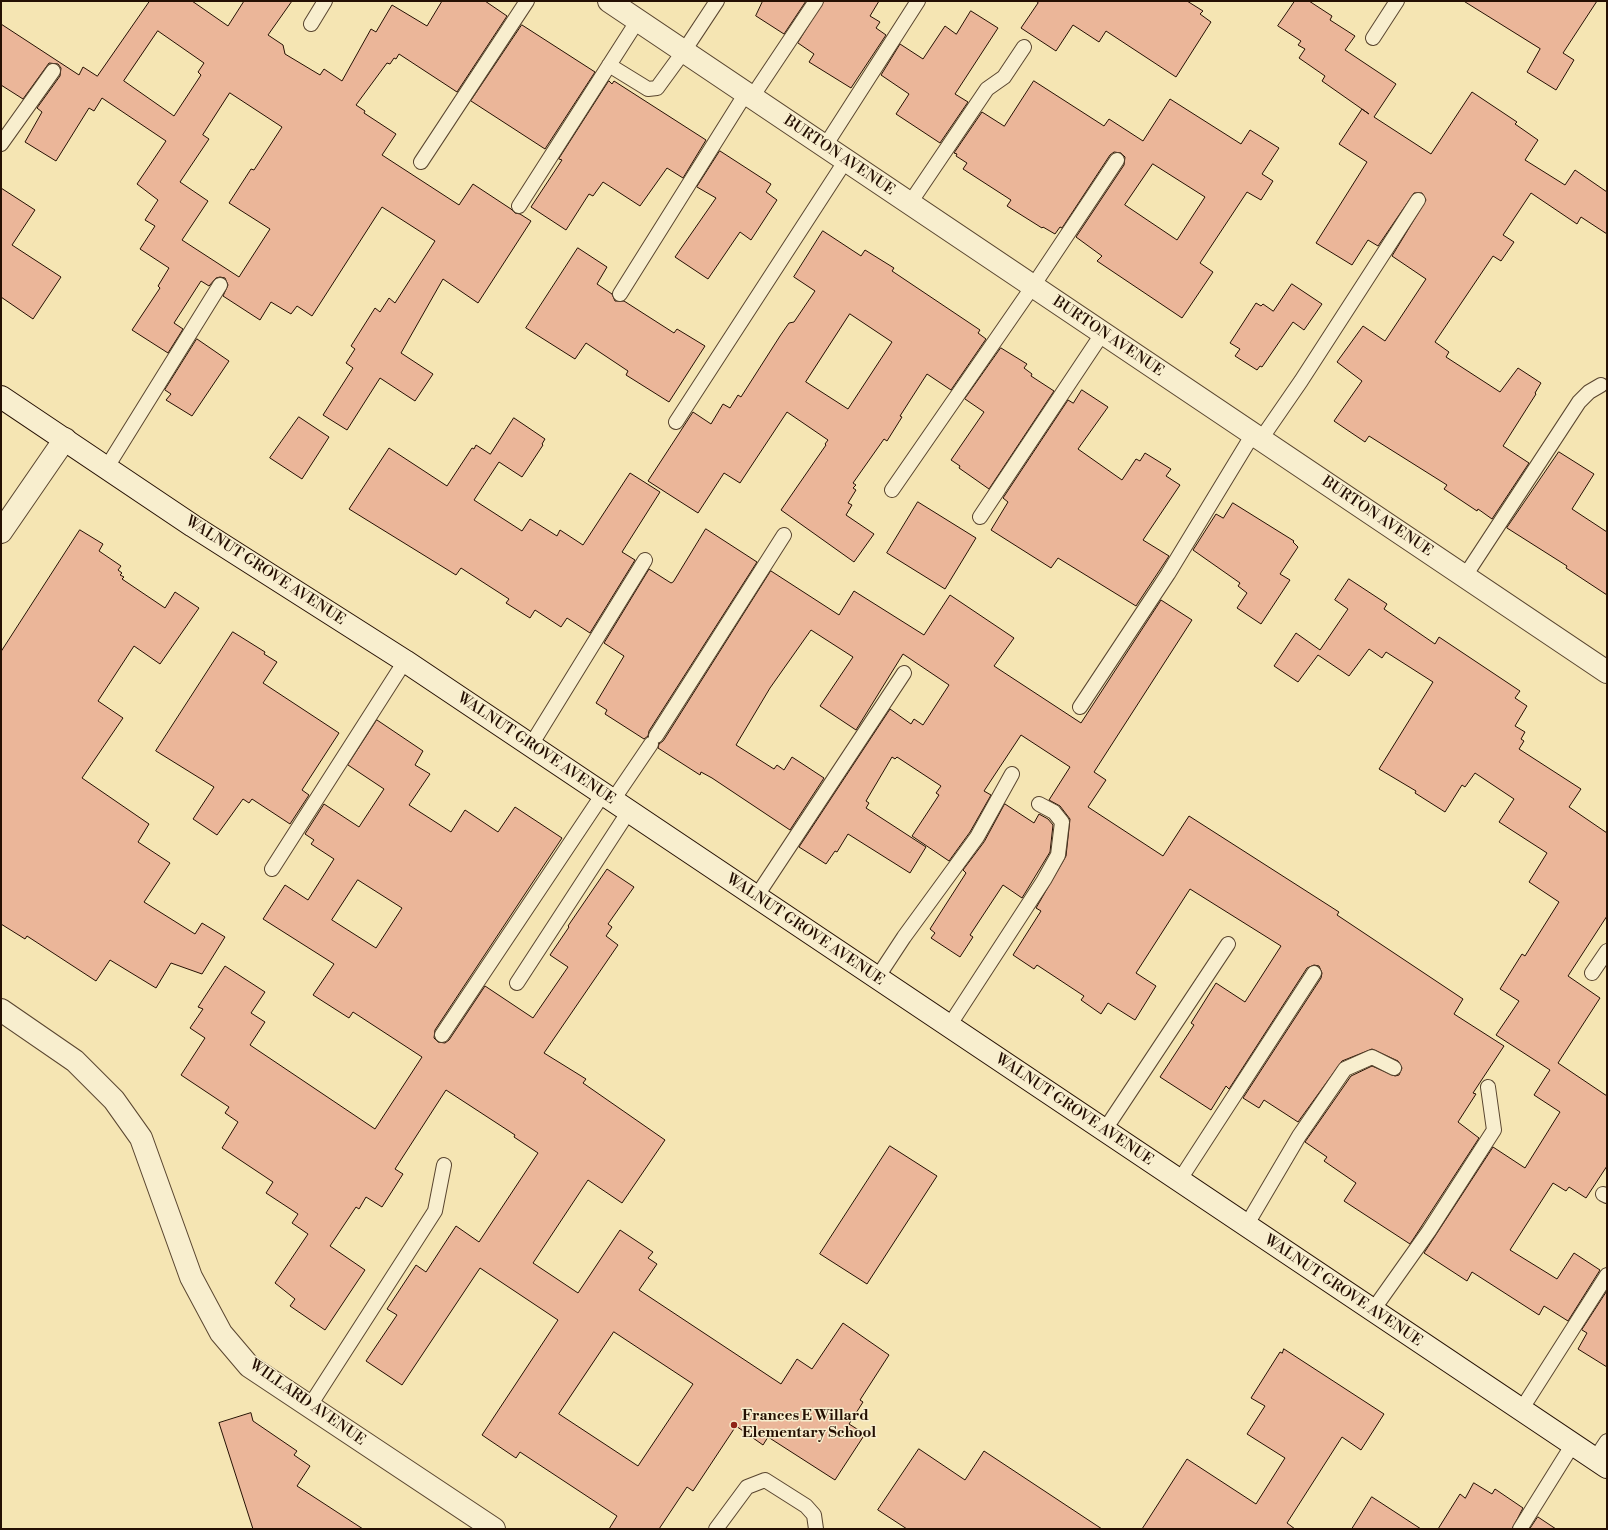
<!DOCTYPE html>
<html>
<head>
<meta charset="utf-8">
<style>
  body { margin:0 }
  #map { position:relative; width:1608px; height:1530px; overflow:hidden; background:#f5e5b3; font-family:"Libre Bodoni",serif }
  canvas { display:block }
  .frame { position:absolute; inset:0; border:2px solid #251003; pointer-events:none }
</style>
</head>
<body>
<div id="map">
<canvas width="1608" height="1530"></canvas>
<div class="frame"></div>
</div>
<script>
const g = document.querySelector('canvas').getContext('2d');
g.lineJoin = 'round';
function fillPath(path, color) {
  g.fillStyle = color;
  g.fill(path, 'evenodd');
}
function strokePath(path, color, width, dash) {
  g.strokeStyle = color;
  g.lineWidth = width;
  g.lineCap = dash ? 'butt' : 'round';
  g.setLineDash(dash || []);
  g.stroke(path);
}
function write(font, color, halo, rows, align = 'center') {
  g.font = font + ' "Libre Bodoni",serif';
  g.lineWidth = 3;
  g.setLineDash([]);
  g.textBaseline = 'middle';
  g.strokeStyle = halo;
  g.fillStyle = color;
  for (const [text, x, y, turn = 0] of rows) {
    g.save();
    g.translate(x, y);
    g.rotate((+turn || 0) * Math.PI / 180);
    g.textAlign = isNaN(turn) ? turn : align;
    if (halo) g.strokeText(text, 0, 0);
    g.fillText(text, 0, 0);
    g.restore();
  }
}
const building = new Path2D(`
  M150 1H192L228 26 244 1H292L268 35 283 45 285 54 320 75 324 69 342 81 371 29 376 32 392 5 427 26 442 1H485L507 16 457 92 399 54 396 59 394 58 390 64 387 63 356 105 365 111 364 113 396 134 382 155 459 205 473 184 511 209 515 213 520 214 531 221 478 303 443 279 401 353 433 374 415 401 380 378 347 430 323 415 353 368 346 363 355 349 351 346 375 308 380 312 389 298 395 303 435 241 382 207 312 316 297 306 291 314 271 302 260 320 223 296 228 285 225 278 220 277 216 278 209 286 201 281 174 323 183 329 168 353 132 330 160 288 158 286 169 268 140 249 155 226 145 220 158 200 137 184 166 141 102 98 94 111 89 108 56 161 25 142 42 112 37 108 60 76 61 68 58 64 49 63 23 99 1 85V24L79 75 83 67 97 76ZM158 31 204 63 198 72 201 75 174 116 124 81ZM230 93 282 127 254 170 251 169 229 203 270 229 239 277 182 240 208 201 180 182 209 139 203 135Z
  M763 1H806L784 34 756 16Z
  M824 1H879L870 16 880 22 876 28 886 35 851 88 809 62 814 54 798 43Z
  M1036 1H1187L1203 11 1200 14 1211 22 1176 77 1106 31 1099 42 1073 25 1056 51 1021 28 1038 3Z
  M1295 1H1309L1332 16 1330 20 1355 36 1345 50 1396 84 1374 117 1431 154 1472 92 1517 122 1515 124 1538 140 1525 160 1565 185 1575 170 1607 192V234L1581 217 1577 224 1531 193 1503 235 1514 242 1501 261 1493 256 1435 342 1449 352 1446 357 1500 392 1518 368 1541 383 1535 393 1536 394 1503 446 1529 463 1492 519 1478 509 1477 511 1444 489 1447 485 1369 436 1365 442 1334 421 1362 381 1337 362 1363 326 1385 341 1426 279 1392 256 1426 200 1422 193H1414L1378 246 1368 240 1352 265 1316 243 1367 162 1339 144 1362 109 1369 114 1322 81 1325 76 1299 58 1305 49 1298 45 1301 41 1278 26Z
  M1464 1H1597L1563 53 1574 60 1556 90 1527 72 1540 49Z
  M971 11 998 28 955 94 968 102 940 143 896 114 909 94 881 75 900 44 923 59 945 26 956 34Z
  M522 25 595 72 545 149 471 101Z
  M609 81 612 84 614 81 706 140 683 178 667 168 640 206 603 182 593 196 589 194 566 230 531 207 562 160 559 159Z
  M1034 81 1104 126 1109 119 1143 141 1170 99 1241 144 1250 130 1279 148 1262 174 1273 181 1261 200 1247 192 1200 263 1213 272 1182 318 1097 261 1102 256 1076 237 1124 165 1125 157 1121 153 1114 152 1110 155 1062 228 1060 227 1055 234 1043 227 1042 228 1007 206 1011 200 963 169 967 163 956 156 957 154 954 153 982 112 1004 126ZM1153 164 1205 197 1177 240 1125 205Z
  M720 151 771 184 766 192 777 200 751 240 740 232 708 279 675 257 716 198 697 187Z
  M1 188 35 210 12 245 61 277 33 319 1 297Z
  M823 231 861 256 865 250 894 268 892 271 980 330 978 333 986 339 951 390 927 374 900 416 902 417 887 441 884 439 853 483 856 485 853 488 856 490 848 503 852 505 846 515 874 534 854 562 781 510 826 445 825 444 828 440 787 412 740 483 724 473 698 513 648 481 693 412 711 424 723 404 730 408 738 395 741 397 780 336 789 323 794 322 815 291 794 277ZM850 314 892 342 848 409 806 382Z
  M578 248 607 267 597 284 612 294 615 301H624L674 333 677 329 705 346 669 402 626 375 628 371 586 343 575 359 526 328Z
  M1292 284 1322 304 1304 330 1293 322 1262 367 1260 366 1257 370 1235 356 1240 349 1230 343 1256 303 1261 306 1263 304 1273 311Z
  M197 339 229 361 192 416 166 400 171 394 165 390Z
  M1001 348 1027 364 1024 368 1032 374 1031 376 1054 391 989 489 959 468 960 466 951 460 984 412 965 399Z
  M1082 390 1108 407 1078 449 1122 480 1136 459 1140 461 1145 453 1171 469 1166 476 1180 485 1143 540 1169 556 1136 606 1058 558 1051 568 991 530 1008 502 1003 498 1068 400 1073 403Z
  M299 417 329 437 302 479 270 458Z
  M514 418 545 439 542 444 543 445 522 477 499 462 474 500 522 531 530 519 557 536 560 530 583 545 630 473 660 492 622 552 635 560 590 633 567 618 561 627 535 610 530 618 506 603 509 599 461 568 456 575 349 509 389 448 447 486 472 448 474 449 476 445 490 454Z
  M1559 452 1594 474 1572 509 1607 532V595L1566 568 1567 566 1507 528Z
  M918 502 976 538 945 589 887 553Z
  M1233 503 1294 541 1293 542 1298 547 1280 574 1290 580 1261 624 1237 608 1247 593 1238 586 1240 583 1193 550 1216 514 1223 518Z
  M706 529 757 562 649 731 648 736 644 739 605 714 607 710 596 703 624 656 604 643 649 569 671 583 673 582Z
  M80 530 103 544 99 551 121 566 118 570 122 573 120 575 124 577 122 579 165 608 175 592 199 608 160 664 134 646 98 701 123 718 82 778 149 824 138 842 170 863 144 902 195 934 202 923 225 937 202 974 171 963 156 988 110 960 96 981 27 936 25 939 1 924V652Z
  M771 571 839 615 854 591 924 635 950 595 1014 638 994 666 1081 723 1161 600 1192 620 1094 772 1106 780 1088 807 1163 856 1189 816 1339 912 1337 915 1463 999 1454 1014 1504 1046 1473 1093 1476 1094 1458 1122 1479 1138 1410 1244 1344 1201 1356 1183 1324 1161 1327 1157 1305 1142 1351 1076 1372 1066 1395 1076 1399 1075 1402 1068 1398 1061 1372 1049 1342 1061 1298 1122 1264 1100 1259 1108 1243 1098 1321 978 1322 973 1319 966 1314 965 1307 968 1229 1089 1226 1086 1211 1110 1160 1077 1194 1025 1191 1023 1216 983 1245 1002 1281 946 1190 889 1136 973 1156 986 1135 1020 1108 1003 1101 1014 1081 1000 1084 996 1037 965 1034 969 1013 955 1041 911 1036 908 1066 856 1070 819 1060 806 1049 800 1070 767 1021 735 984 791 991 795 970 832 949 861 912 836 939 795 936 793 941 786 897 757 895 759 892 757 866 801 869 803 866 808 926 847 910 873 848 834 837 852 835 851 826 864 799 847 890 709 911 724 914 719 923 725 949 685 903 654 856 730 820 706 853 657 811 630 770 688 736 745 774 769 777 765 784 770 792 757 824 778 790 830 712 778 701 772 700 775 658 748 659 744 663 741Z
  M1349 579 1387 604 1384 609 1435 644 1439 637 1520 691 1515 698 1527 706 1515 726 1525 732 1521 739 1524 741 1519 749 1581 789 1569 807 1607 833V916L1568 976 1600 998 1558 1063 1607 1096V1166L1586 1198 1569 1187 1566 1191 1553 1183 1510 1250 1557 1279 1574 1253 1600 1270 1568 1321 1544 1306 1539 1315 1472 1272 1467 1281 1424 1253 1493 1147 1525 1168 1560 1112 1534 1095 1550 1070 1496 1035 1519 1001 1500 989 1522 954 1525 956 1559 902 1529 882 1547 853 1499 822 1514 799 1475 773 1465 787 1462 785 1445 812 1415 793 1416 791 1379 769 1433 682 1386 652 1382 658 1369 649 1349 676 1318 655 1298 682 1274 666 1296 633 1320 650 1348 609 1335 600Z
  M233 632 265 652 264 654 277 662 263 683 339 733 302 790 309 795 290 824 252 799 249 803 243 799 217 835 193 819 214 787 156 751Z
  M377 720 423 751 415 765 430 774 409 805 451 832 465 810 498 832 515 807 562 838 435 1030 434 1038 438 1042 445 1043 449 1040 485 986 533 1018 568 967 550 955 569 927 568 926 607 869 634 887 608 924 612 927 606 936 618 945 544 1053 586 1079 583 1083 665 1140 622 1203 588 1180 533 1263 578 1293 620 1230 653 1252 648 1258 657 1264 639 1290 781 1384 797 1359 812 1369 843 1323 889 1355 860 1400 863 1402 849 1424 865 1434 835 1480 768 1437 763 1445 736 1426 693 1491 687 1487 659 1529H609L617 1516 520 1452 516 1458 482 1435 558 1320 480 1268 402 1385 366 1361 397 1315 387 1309 416 1265 426 1272 456 1226 479 1242 538 1153 514 1137 515 1135 446 1090 395 1169 403 1174 382 1207 366 1197 359 1209 356 1207 330 1246 365 1270 325 1330 290 1306 295 1299 275 1283 308 1234 292 1223 298 1214 266 1193 273 1182 222 1148 238 1122 225 1113 229 1107 181 1075 205 1038 190 1028 203 1009 198 1007 225 966 265 992 251 1013 265 1022 250 1045 375 1129 422 1057 353 1012 349 1018 313 995 334 964 263 919 285 885 308 900 334 859 311 844 314 840 305 834 324 804 359 827 384 789 348 765ZM358 880 402 908 376 948 332 920ZM614 1332 693 1384 638 1466 559 1414Z
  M1005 804 1034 823 1039 814 1048 819 1053 825 1050 852 1022 898 1003 885 970 935 973 937 960 957 931 938 935 933 930 929 966 873 963 870 984 842Z
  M890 1146 937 1176 867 1284 820 1254Z
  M1607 1291V1367L1578 1349 1587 1333 1582 1330Z
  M1284 1349 1384 1414 1361 1450 1342 1437 1287 1523 1295 1529H1142L1187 1459 1256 1504 1285 1458 1247 1434 1265 1406 1251 1398 1280 1352 1282 1353Z
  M251 1413 253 1421 297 1451 294 1455 310 1466 297 1486 363 1529H253L219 1423Z
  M919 1449 965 1480 984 1451 1102 1529H907L878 1510Z
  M1474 1483 1492 1494 1495 1489 1523 1508 1512 1529H1438L1460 1494 1465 1498Z
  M1372 1497 1421 1529H1352Z
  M1538 1517 1556 1529H1530Z`);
fillPath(building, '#ebb699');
strokePath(building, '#251003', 1);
const service = new Path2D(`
  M311 24 325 1
  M1373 38 1397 1
  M609 65 648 89 657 88 684 51 717 1
  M752 97 816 1
  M1 144 53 71
  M825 146 918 1
  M421 162 527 1
  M910 203 987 89 1004 77 1024 47
  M519 206 638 20
  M620 294 746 93
  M676 422 846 160
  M1261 439 1301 381 1418 200
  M107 467 220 285
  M892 490 1033 286 1117 160
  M980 517 1102 334
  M1465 576 1579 402 1589 392 1601 385
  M1080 707 1168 574 1253 434
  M656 736 784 535
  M531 745 645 560
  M613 800 651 744
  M272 869 405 661
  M756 897 904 673
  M1592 973 1607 951
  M877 978 904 937 977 837 1012 774
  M517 983 629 811
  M949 1026 1044 880 1058 855 1062 822 1054 812 1039 804
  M442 1035 603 794
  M1104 1131 1228 944
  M1179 1181 1314 973
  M1603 1194 1607 1196
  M1246 1226 1299 1136 1345 1069 1372 1057 1394 1068
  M1373 1310 1429 1231 1494 1130 1488 1087
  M309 1407 435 1211 444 1165
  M1521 1410 1607 1275
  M1595 1459 1607 1441
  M716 1529 747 1487 765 1480 806 1506 814 1515 816 1529
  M1520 1529 1573 1444`);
const minor = new Path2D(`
  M609 1 1607 672
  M1 532 65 439
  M1 1010 75 1061 114 1100 141 1138 191 1277 221 1333 249 1366 494 1529`);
const secondary = new Path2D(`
  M1 397 193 526 405 661 1607 1467`);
strokePath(service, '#59452f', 16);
strokePath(minor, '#59452f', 24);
strokePath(secondary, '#251003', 24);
strokePath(service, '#f8eece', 14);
strokePath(minor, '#f8eece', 22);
strokePath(secondary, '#f8eece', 22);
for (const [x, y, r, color] of [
  [734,1425,4,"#8f2418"]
]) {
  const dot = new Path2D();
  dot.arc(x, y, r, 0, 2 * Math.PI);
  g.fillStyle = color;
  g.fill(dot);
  strokePath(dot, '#f8eece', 1.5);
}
write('15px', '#251003', '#f8eece', [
  ["BURTON AVENUE",839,156,34],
  ["BURTON AVENUE",1108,337,34],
  ["BURTON AVENUE",1377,517,34],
  ["WALNUT GROVE AVENUE",265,571,33],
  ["WALNUT GROVE AVENUE",536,749,34],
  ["WALNUT GROVE AVENUE",805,930,34],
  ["WALNUT GROVE AVENUE",1074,1110,34],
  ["WALNUT GROVE AVENUE",1343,1291,34],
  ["WILLARD AVENUE",307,1403,35]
]);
write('bold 15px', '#251003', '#f8eece', [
  ["Frances E Willard",742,1416],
  ["Elementary School",742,1433]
], 'left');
</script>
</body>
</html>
